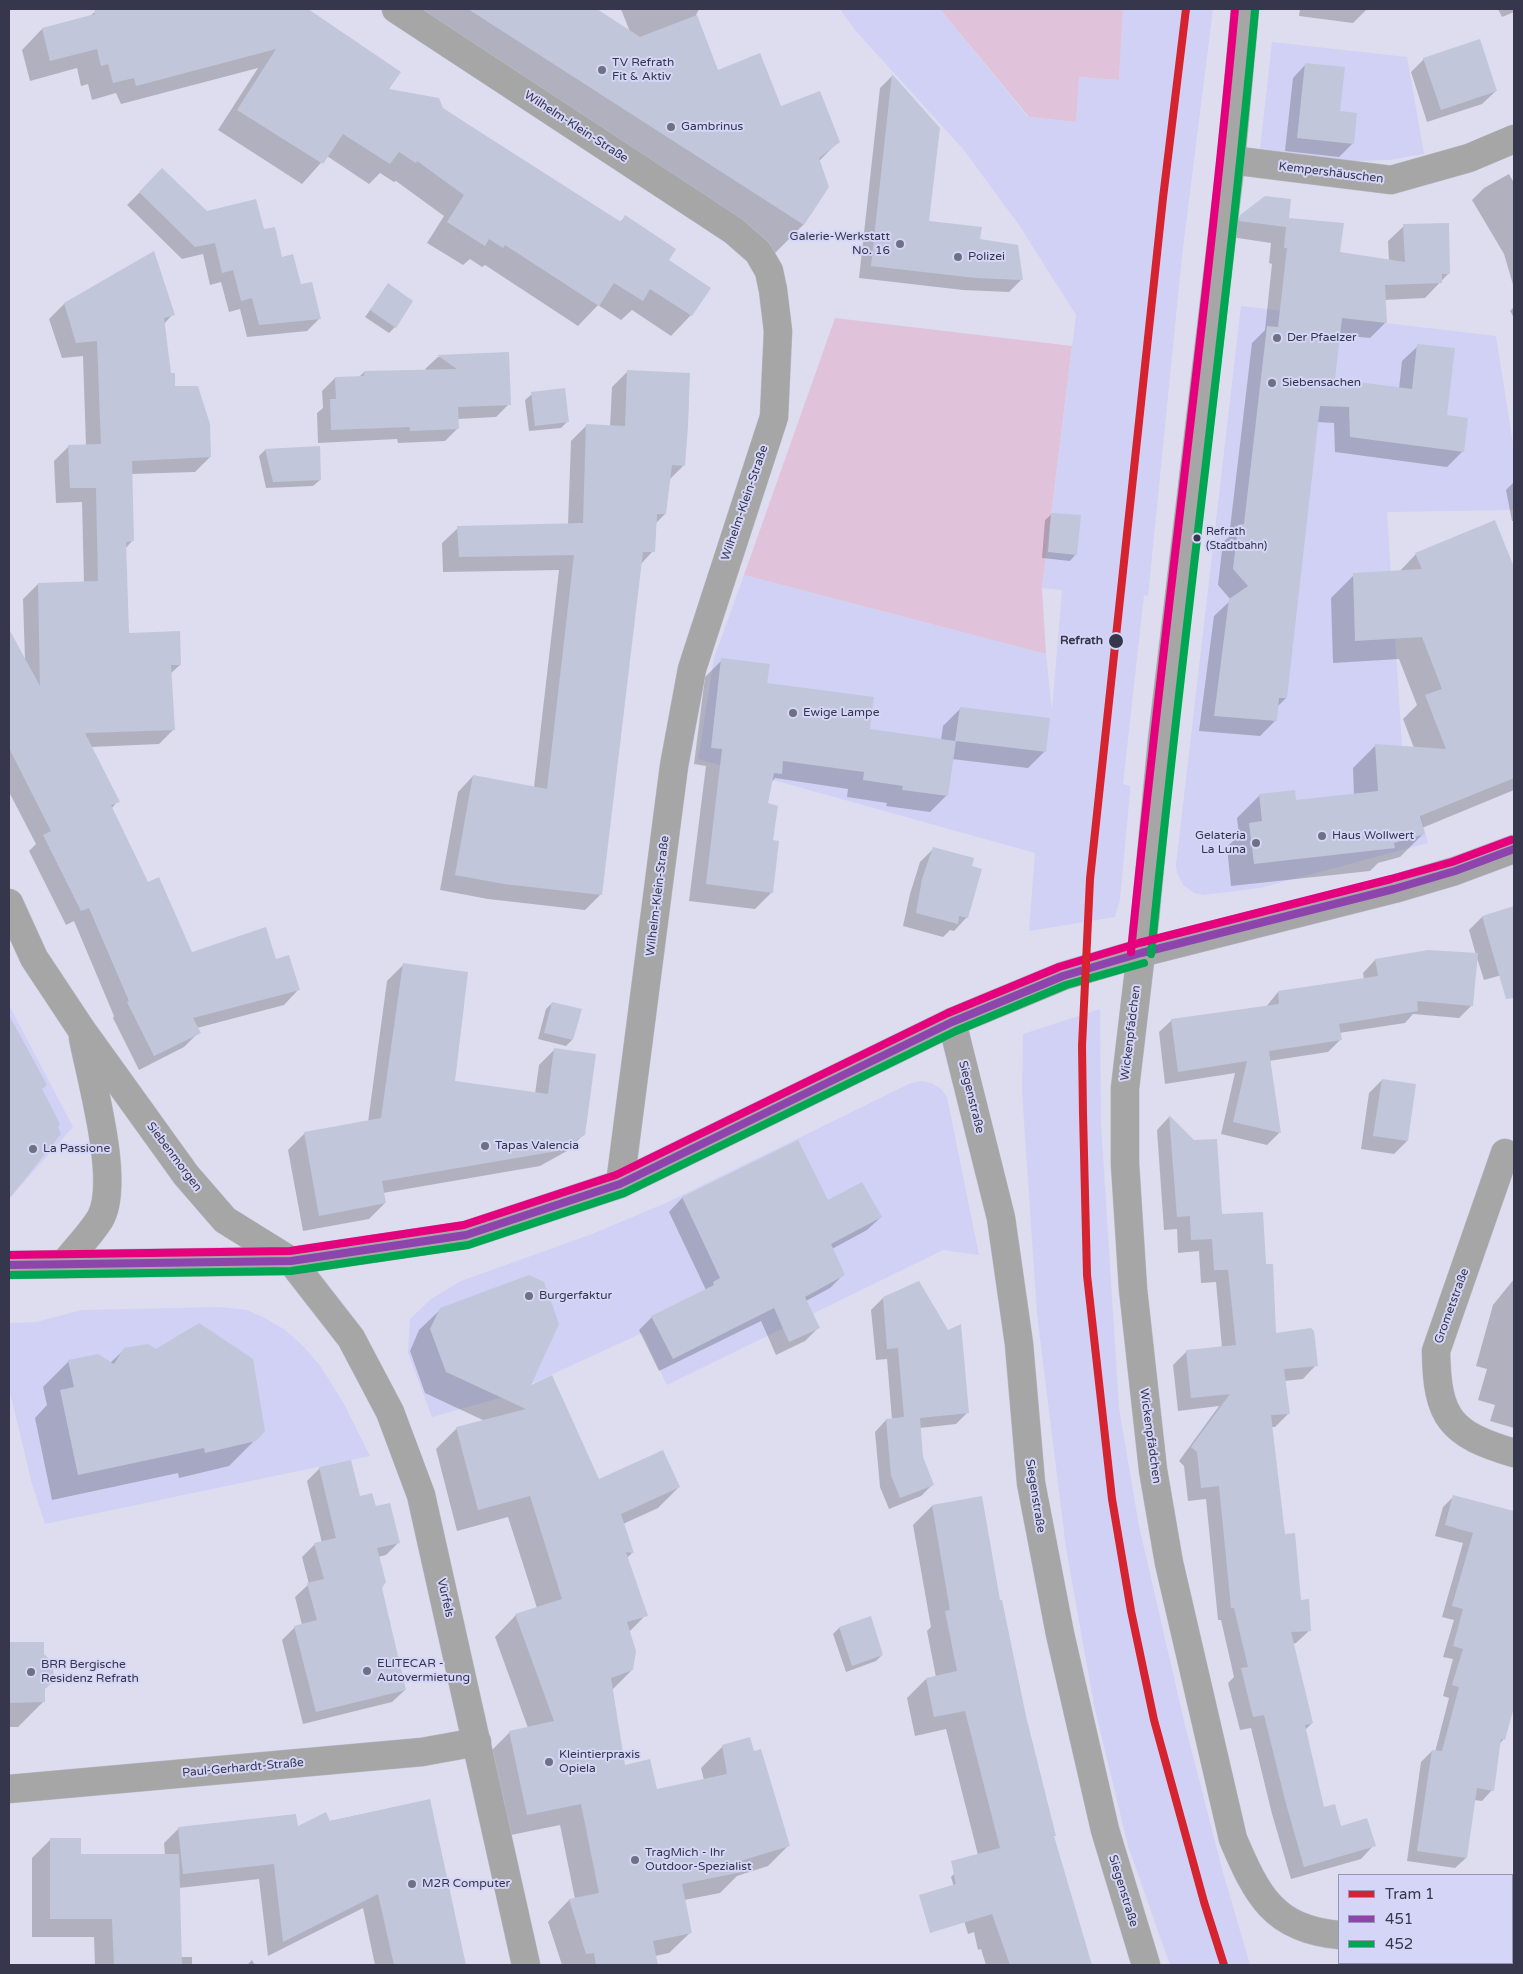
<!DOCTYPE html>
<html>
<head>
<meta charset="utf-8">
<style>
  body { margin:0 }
  #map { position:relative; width:1523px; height:1974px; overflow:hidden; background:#ddddef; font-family:"Varela Round",sans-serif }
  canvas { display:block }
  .frame { position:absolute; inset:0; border:10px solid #36364c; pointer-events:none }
  .legend { position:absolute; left:1338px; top:1874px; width:175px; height:90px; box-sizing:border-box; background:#d5d6f7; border:1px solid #9596b3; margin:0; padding:6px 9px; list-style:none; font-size:15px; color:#36364c }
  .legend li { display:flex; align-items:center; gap:10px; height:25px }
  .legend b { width:25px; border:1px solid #9596b3 }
</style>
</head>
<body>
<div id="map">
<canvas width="1523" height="1974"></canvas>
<div class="frame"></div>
<ul class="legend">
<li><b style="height:6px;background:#d52330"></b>Tram 1</li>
<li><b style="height:6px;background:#8e44ad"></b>451</li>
<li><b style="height:6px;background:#00a651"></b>452</li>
</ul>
</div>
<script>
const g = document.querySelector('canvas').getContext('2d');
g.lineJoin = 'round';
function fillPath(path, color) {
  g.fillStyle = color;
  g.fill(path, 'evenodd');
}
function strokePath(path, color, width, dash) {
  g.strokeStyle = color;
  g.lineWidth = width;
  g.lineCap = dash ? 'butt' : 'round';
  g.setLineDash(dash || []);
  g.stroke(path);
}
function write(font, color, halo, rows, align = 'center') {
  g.font = font + ' "Varela Round",sans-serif';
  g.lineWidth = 4;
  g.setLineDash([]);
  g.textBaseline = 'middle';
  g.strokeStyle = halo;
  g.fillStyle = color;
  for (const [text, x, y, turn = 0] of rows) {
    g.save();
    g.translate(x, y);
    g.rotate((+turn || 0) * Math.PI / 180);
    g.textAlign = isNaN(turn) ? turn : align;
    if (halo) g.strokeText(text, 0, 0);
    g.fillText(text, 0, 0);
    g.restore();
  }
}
fillPath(new Path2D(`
  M840 9H940L1028 117 1076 122 1078 77 1119 80 1123 9H1213L1182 256 1148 596 1144 595 1123 784 1130 786V792L1120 899 1115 917 1029 931 1035 853 698 759 714 658 744 575 1046 654 1052 711 1062 590 1042 588 1076 315 1019 225 963 149 855 30Z
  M1272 42 1407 57 1424 154 1389 160 1353 161 1260 149Z
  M1241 306 1496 336 1514 450V510L1387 512 1402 745 1428 843 1260 888 1203 895 1194 893 1183 885 1177 873 1176 865Z
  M9 1005 73 1127 9 1199Z
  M1100 1009 1101 1123 1119 1408 1139 1526 1184 1721 1222 1869 1250 1965H1170L1128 1846 1094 1705 1066 1548 1037 1314 1022 1092 1023 1034Z
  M921 1081 931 1083 941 1089 947 1097 979 1255 943 1250 667 1385 642 1333 503 1397 432 1417 408 1353 410 1319 431 1299 461 1281 592 1234 666 1203 911 1083Z
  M221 1307 247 1310 265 1318 285 1330 304 1347 321 1367 343 1402 370 1456 45 1524 32 1484 9 1388V1323L36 1322 82 1310Z`), '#d0d1f4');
fillPath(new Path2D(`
  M940 9H1123L1119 80 1079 77 1076 122 1029 117Z
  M835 318 1072 346 1042 588 1046 654 744 575Z`), '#e0c3db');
fillPath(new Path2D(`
  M99 9H203L207 23 216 9H288L312 23 387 90 442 108 620 222 625 217 667 261 691 315 671 336 632 310 621 320 598 305 578 326 485 265 482 267 470 259 463 265 427 243 444 216 396 181 394 182 380 173 369 184 327 156 302 184 218 130 258 68 121 104 116 93 92 100 88 84 81 86 77 68 30 81 22 50 42 29 87 18Z
  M415 9H595L630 32 621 9H699L696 15 717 71 838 142 818 162 827 187 803 225 775 253 461 50Z
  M1300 9H1367L1353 23 1299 16Z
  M1498 9H1514V12L1502 17Z
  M1424 59 1496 91 1482 104 1427 122 1411 72Z
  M1306 64 1339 112 1352 144 1339 157 1285 151 1293 78Z
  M892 76 928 223 979 240 1021 280 1009 292 963 290 859 278 880 88Z
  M162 170 206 213 263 231 320 318 307 331 247 337 240 309 229 312 221 282 210 285 203 254 182 259 127 205Z
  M1509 174 1514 183V288L1504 254 1472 200 1484 188Z
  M1241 216 1288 219 1339 253 1389 261 1388 241 1404 226 1449 273 1425 298 1384 300 1385 323 1370 338 1339 335 1334 380 1399 389 1402 361 1418 346 1445 417 1463 451 1447 467 1335 452 1334 423 1317 422 1286 698 1277 707 1276 720 1260 736 1199 731 1214 616 1231 600 1218 585 1223 542 1229 537 1252 343 1265 330 1272 264 1269 263 1271 243 1224 236 1225 232Z
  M388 285 395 327 389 333 365 317Z
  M64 304 173 314 164 324 170 374 174 387 210 457 195 472 131 474 132 541 125 549 128 634 180 665 170 674 174 729 159 744 91 747 118 801 111 809 147 884 191 954 275 960 298 990 284 1005 197 1028 199 1032 184 1047 139 1070 113 1018 114 1016 74 921 66 925 29 851 36 844 9 792V631L25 660 23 599 38 584 84 583 82 502 56 503 54 461 68 447 86 446 83 356 62 358 49 319Z
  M1514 307V318L1510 311Z
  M508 354 509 404 496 417 458 419V428L445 441 398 443 397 439 318 443 317 413 323 408 322 391 335 378 359 377 364 372 428 371 425 369 438 357Z
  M627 372 684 465 669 480 665 514 655 524 653 551 641 564 600 895 585 910 488 899 440 890 458 792 473 776 534 787 559 570 443 572 442 543 458 528 568 524 571 441 587 425 610 427 612 387Z
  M532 394 567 422 561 428 529 431 525 400Z
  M319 448 320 480 313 486 266 488 259 456 265 450Z
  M1514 482V521H1512L1506 490Z
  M1052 514 1076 554 1070 561 1042 558 1045 520Z
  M1494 522 1514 570V790L1422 828 1423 834 1400 857 1378 863 1370 871 1231 886 1227 847 1239 835 1237 818 1260 795 1295 801 1354 795 1353 768 1376 745 1414 748 1403 719 1417 705 1399 659 1333 663 1331 598 1354 575 1399 572 1416 554Z
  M722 660 766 684 869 730 941 740 943 726 960 709 1045 751 1028 768 952 759 947 795 930 812 886 806 887 803 847 797 848 789 775 778 771 783 767 804 772 892 755 909 689 901 706 766 694 764 705 677Z
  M934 848 971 867 967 917 954 931 950 930 943 937 903 926 910 894 920 862Z
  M1514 907V985L1509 973 1484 980 1476 955 1472 1005 1459 1018 1413 1014 1405 1023 1339 1033 1340 1040 1328 1052 1269 1061 1280 1132 1267 1145 1221 1134 1235 1073 1165 1084 1159 1032 1172 1020 1266 1007 1278 992 1364 979 1363 973 1375 960 1476 955 1469 930 1482 917Z
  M403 965 454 1082 535 1094 539 1065 555 1049 584 1134 567 1151 540 1166 383 1193 385 1203 369 1219 303 1231 288 1150 304 1134 368 1122 387 981Z
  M552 1003 572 1040 566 1046 538 1039 546 1009Z
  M9 1027 41 1090 27 1175 9 1193Z
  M1382 1080 1407 1141 1394 1154 1361 1149 1369 1093Z
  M1169 1117 1221 1216 1265 1266 1275 1334 1316 1365 1303 1379 1284 1381 1288 1414 1275 1427H1271L1284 1535 1300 1601 1310 1630 1296 1643 1292 1644 1312 1723 1305 1730 1324 1809 1340 1827 1374 1845 1361 1859 1291 1879 1272 1814 1251 1728 1240 1730 1228 1683 1234 1677 1221 1620H1218L1206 1499 1188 1501 1184 1466 1179 1461 1219 1406 1178 1411 1173 1365 1186 1352 1222 1348 1216 1282 1201 1283 1199 1251 1178 1253 1177 1229 1164 1230 1157 1130Z
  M798 1141 828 1202 881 1217 867 1230 832 1249 843 1275 830 1288 806 1301 818 1328 805 1341 776 1355 761 1321 659 1371 639 1330 652 1317 706 1290 669 1212 682 1198Z
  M1514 1279V1428L1490 1421 1495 1405 1478 1400 1487 1369 1476 1366 1493 1305Z
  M883 1298 967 1413 956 1424 920 1428 922 1458 933 1484 921 1496 889 1509 880 1487 875 1432 886 1420H892L887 1359 876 1360 871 1310Z
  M441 1309 529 1387 598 1481 679 1487 658 1508 623 1524 632 1553 627 1558 646 1615 629 1632 632 1670 612 1690 624 1766 656 1790 704 1780 701 1768 723 1746 789 1845 768 1866 737 1876 720 1893 684 1900 691 1932 669 1953 655 1956 656 1965H562L548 1922 569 1900 575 1899 560 1825 506 1836 489 1753 510 1732 528 1728 495 1637 516 1615 537 1608 508 1517 457 1531 436 1449 457 1428 485 1421 425 1393 410 1351 419 1330Z
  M124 1350 255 1440 229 1466 179 1478 178 1473 52 1500 35 1418 47 1405 43 1387 69 1361 110 1363Z
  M320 1468 375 1507 399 1542 386 1555 378 1557 381 1588 405 1690 392 1702 303 1724 282 1640 295 1627 302 1625 295 1597 309 1584 302 1557 315 1544 322 1543 307 1481Z
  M1454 1496 1514 1513V1599L1508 1623 1514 1625V1640L1508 1662 1514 1664V1676L1507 1702 1504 1739 1499 1744 1492 1790 1482 1801 1474 1800 1466 1858 1455 1868 1407 1861 1421 1762 1432 1751 1435 1752 1449 1698 1443 1696 1453 1659 1443 1657 1454 1620 1442 1617 1463 1543 1435 1536 1443 1507Z
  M981 1497 999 1602 1024 1716 1055 1835 1053 1837 1091 1965H986L981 1949 978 1950 974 1932 968 1934 951 1877 969 1858 978 1855 946 1729 915 1736 907 1698 926 1679 936 1677 927 1631 931 1627 913 1525 932 1506Z
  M870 1617 882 1655 876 1661 846 1672 833 1634 839 1628Z
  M43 1643 44 1701 18 1727H9V1644Z
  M429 1800 465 1965H375L363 1908 268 1956 259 1879 179 1888 181 1957H192V1965H95L94 1937H32V1858L50 1840 79 1856 165 1855 164 1843 179 1828H297Z
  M1514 1955V1965H1500L1514 1962Z
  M252 1960 255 1965H247Z`), '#0003');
fillPath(new Path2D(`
  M94 9H308L401 72 389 89 439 98 443 108 469 125 621 222 625 215 676 249 669 260 711 288 692 316 650 289 643 301 614 283 599 306 505 245 503 248 489 239 485 246 447 222 464 195 417 161 416 163 399 152 390 164 343 134 323 164 237 110 276 49 136 86 134 78 113 83 108 64 101 66 97 49 50 61 42 28 95 14Z
  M468 9H597L640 37 697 15 718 70 760 53 781 106 820 91 840 142 819 158 829 187 804 225Z
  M1480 39 1497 91 1441 110 1423 58Z
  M1305 63 1345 67 1340 111 1357 113 1354 144 1297 138Z
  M892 74 940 128 929 221 982 227 980 239 1018 245 1023 280 976 278 871 266Z
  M162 168 207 211 256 199 264 229 275 227 282 257 293 254 301 284 312 282 321 319 259 325 252 298 241 301 233 270 222 273 215 243 195 247 139 192Z
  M1265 196 1291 199 1289 218 1344 223 1340 252 1405 262 1403 224 1449 223 1450 274H1442V283L1385 285 1387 323 1342 318 1335 379 1412 389 1417 344 1455 348 1447 415 1468 418 1464 452 1350 437 1349 407 1320 406 1287 698H1279L1277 721 1214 716 1229 599 1248 586 1233 569 1238 525 1244 524 1267 326 1278 327 1287 248H1284L1286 227 1239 221 1240 215Z
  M154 251 175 315 164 318 171 373H175V386H198L210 424 211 457 132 461 134 541 126 542 129 633 180 631 181 665H171L175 730 85 733 120 802 111 805 148 882 159 877 192 952 266 927 276 959 289 955 300 990 193 1018 201 1033 154 1056 127 1002 129 1001 89 908 81 911 43 835 51 831 9 748V629L40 686 38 583 98 581 96 488H70L68 445 101 444 97 341 76 343 64 303Z
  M388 283 413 301 396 328 370 310Z
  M509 352 511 405 458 407 459 429 410 431V427L331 430 330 399H336L335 377 364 376V371L457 369 437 355Z
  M627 370 690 373 688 426 685 466 672 465 666 514H657L655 552H643L602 895 504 884 455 875 473 775 547 789 574 555 459 557 457 526 583 523 586 424 625 426Z
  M565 388 569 422 535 426 531 392Z
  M320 446 321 480 273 482 265 449Z
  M1051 513 1081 515 1077 555 1048 552Z
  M1495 520 1514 567V778L1420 816 1425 834 1394 843 1395 848 1254 864 1249 823 1262 821 1259 794 1295 790 1296 800 1378 791 1375 744 1446 749 1425 695 1442 689 1422 637 1355 641 1353 573 1422 569 1415 553Z
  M721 658 770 664 767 683 874 697 870 729 955 741 960 707 1050 718 1046 752 956 741 948 796 902 790 903 786 863 780 864 772 783 761 782 774 774 773 768 803 778 806 773 840 779 841 773 893 706 884 722 749 711 748Z
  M933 847 974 858 972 866 982 869 968 918 959 916 958 924 916 913 922 879Z
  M1514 906V998L1506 999 1482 916Z
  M1428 950 1478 953 1473 1006 1417 1001 1418 1011 1339 1024 1342 1040 1269 1051 1281 1133 1233 1122 1247 1061 1178 1072 1171 1019 1279 1004 1278 991 1378 976 1375 959Z
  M403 963 468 972 455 1081 548 1094 554 1048 596 1054 585 1135 557 1151 382 1181 386 1203 319 1216 304 1132 381 1118Z
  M552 1002 582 1009 573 1040 544 1033Z
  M9 1015 47 1085 42 1089 60 1124 58 1127 61 1134 9 1199Z
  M1382 1079 1416 1084 1408 1141 1373 1136Z
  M1169 1115 1194 1140 1217 1139 1222 1214 1263 1212 1266 1264H1273L1276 1333 1311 1328 1314 1331 1318 1366 1284 1369 1290 1414 1271 1415 1285 1534 1295 1533 1301 1600 1309 1599 1311 1631 1291 1632 1313 1723 1305 1725 1324 1807 1335 1804 1341 1826 1367 1818 1376 1846 1304 1867 1285 1800 1264 1715 1253 1717 1241 1668 1248 1667 1234 1608H1231L1219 1486 1201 1488 1197 1452 1191 1447 1230 1394 1191 1398 1186 1350 1236 1345 1228 1270H1214L1212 1239 1191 1240 1190 1216 1177 1217Z
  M798 1140 828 1200 862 1182 882 1217 831 1244 845 1275 805 1297 820 1328 789 1342 774 1308 673 1359 651 1316 714 1285 713 1282 720 1278 682 1197Z
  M529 1275 544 1282 559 1324 531 1385 552 1375 599 1479 663 1450 680 1487 621 1514 634 1553 626 1552 648 1616 627 1622 636 1651 633 1670 611 1678 625 1765 650 1759 657 1789 727 1774 722 1745 750 1737 754 1751 761 1749 790 1846 740 1861 742 1872 682 1884 692 1933 653 1941 658 1965H596L594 1953 586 1954 569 1899 599 1893 581 1804 527 1815 509 1731 554 1721 515 1614 562 1599 530 1496 478 1510 456 1427 526 1409 446 1372 430 1329 440 1308Z
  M919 1281 948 1330 961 1324 969 1413 920 1418 923 1457 934 1485 900 1498 891 1475 886 1419 904 1417 898 1348 887 1349 883 1297Z
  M199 1323 253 1359 265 1431 256 1441 205 1453 204 1448 78 1475 60 1390 74 1387 68 1360 98 1354 114 1364 124 1348 148 1344 156 1349Z
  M351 1460 360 1496 372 1493 376 1506 390 1503 400 1543 377 1548 386 1582 382 1588 406 1690 316 1712 294 1626 317 1620 307 1583 324 1579 314 1543 336 1538 319 1467Z
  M1453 1495 1514 1511V1707L1505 1740 1501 1739 1494 1791 1477 1788 1467 1858 1417 1851 1432 1750 1442 1751 1459 1687 1452 1685 1463 1649 1453 1646 1463 1609 1452 1606 1473 1533 1445 1525Z
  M982 1496 1000 1600H1002L1026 1716 1056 1836H1054L1092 1965H1010L992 1914 930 1933 919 1895 956 1884 951 1861 1000 1848 965 1711 934 1717 926 1678 957 1671 945 1611 950 1610 932 1505Z
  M871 1616 883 1655 852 1666 839 1627Z
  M9 1642H44V1654L53 1663 54 1681 45 1689V1702L9 1703Z
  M430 1799 466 1965H394L378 1894 283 1942 274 1864 183 1874 178 1827 296 1814 298 1826 326 1812 330 1821Z
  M50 1838H81V1854H179L182 1965H114L112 1919H50Z`), '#c2c6da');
const minor = new Path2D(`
  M396 9 734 231 758 252 769 271 773 290 778 331 774 417 692 669 674 766 620 1184
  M1245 9 1231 160 1162 740 1145 919 1125 1088V1164L1133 1289 1153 1470 1169 1563 1233 1839C1257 1895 1273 1929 1339 1935
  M1231 160 1391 180 1469 158 1514 139
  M9 903 34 958 81 1029 186 1175 225 1220 291 1261
  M952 1022 1001 1218 1019 1344 1031 1483 1060 1634 1105 1830 1146 1965
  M1505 1153 1436 1351C1437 1418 1450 1434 1514 1453
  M64 1264C75 1250 90 1235 100 1219 121 1183 91 1080 83 1038
  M9 1789 422 1752 477 1742
  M1512 1919H1514`);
const tertiary = new Path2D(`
  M291 1261 351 1338 390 1412 421 1495 526 1965`);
const secondary = new Path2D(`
  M9 1265 291 1261 466 1235 620 1184 952 1022 1063 976 1141 953 1394 889 1455 871 1514 849`);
strokePath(minor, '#babaca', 29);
strokePath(tertiary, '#babaca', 29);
strokePath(secondary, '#babaca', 29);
strokePath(minor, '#a6a6a6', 28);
strokePath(tertiary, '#a6a6a6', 28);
strokePath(secondary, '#a6a6a8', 28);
strokePath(new Path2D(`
  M9 1265 291 1261 466 1235 620 1184 952 1022 1063 976 1141 953 1394 889 1455 871 1514 849`), '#8e44ad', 8);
strokePath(new Path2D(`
  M1151 954C1182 639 1226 325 1255 10
  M9 1275 291 1271 468 1245 624 1193 956 1031 1066 985 1144 963`), '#00a651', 8);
strokePath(new Path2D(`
  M1131 952C1162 637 1206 324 1235 9
  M9 1255 290 1251 464 1225 616 1175 948 1013 1059 967 1139 943 1391 879 1452 862 1511 840`), '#e5007d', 8);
strokePath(new Path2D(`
  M1186 9 1163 198 1090 879 1082 1046 1083 1113 1087 1275 1112 1499 1131 1611 1154 1720 1204 1902 1224 1965`), '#d52330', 8);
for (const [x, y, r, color] of [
  [602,70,5,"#707085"],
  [671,127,5,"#707085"],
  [900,244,5,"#707085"],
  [958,257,5,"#707085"],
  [1277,338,5,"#707085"],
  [1272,383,5,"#707085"],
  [1197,538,4.5,"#36364c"],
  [1116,641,8,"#36364c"],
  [793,713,5,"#707085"],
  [1322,836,5,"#707085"],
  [1256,843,5,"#707085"],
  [485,1146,5,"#707085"],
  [33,1149,5,"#707085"],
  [529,1296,5,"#707085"],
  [367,1671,5,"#707085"],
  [31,1672,5,"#707085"],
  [549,1762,5,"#707085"],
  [635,1860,5,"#707085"],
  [412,1884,5,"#707085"]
]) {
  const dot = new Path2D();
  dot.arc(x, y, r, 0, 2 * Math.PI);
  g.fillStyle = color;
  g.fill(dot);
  strokePath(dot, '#d5d6f7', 2);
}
write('11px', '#36364c', '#d5d6f7', [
  ["Refrath",1206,532],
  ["(Stadtbahn)",1206,546]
], 'left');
write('12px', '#36364c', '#d5d6f7', [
  ["TV Refrath",612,63],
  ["Fit & Aktiv",612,77],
  ["Gambrinus",681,127],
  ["Galerie-Werkstatt",890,237,"right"],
  ["No. 16",890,251,"right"],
  ["Polizei",968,257],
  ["Der Pfaelzer",1287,338],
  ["Siebensachen",1282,383],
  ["Ewige Lampe",803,713],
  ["Gelateria",1246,836,"right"],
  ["La Luna",1246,850,"right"],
  ["Haus Wollwert",1332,836],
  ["Tapas Valencia",495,1146],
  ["La Passione",43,1149],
  ["Burgerfaktur",539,1296],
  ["ELITECAR -",377,1664],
  ["Autovermietung",377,1678],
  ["BRR Bergische",41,1665],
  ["Residenz Refrath",41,1679],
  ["Kleintierpraxis",559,1755],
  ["Opiela",559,1769],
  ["TragMich - Ihr",645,1853],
  ["Outdoor-Spezialist",645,1867],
  ["M2R Computer",422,1884]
], 'left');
write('12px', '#36364c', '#d5d6f7', [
  ["Wilhelm-Klein-Straße",576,127,33],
  ["Kempershäuschen",1331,173,7],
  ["Wilhelm-Klein-Straße",745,503,-71],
  ["Wilhelm-Klein-Straße",658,896,-83],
  ["Wickenpfädchen",1131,1033,-83],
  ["Siegenstraße",971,1097,76],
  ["Siebenmorgen",174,1157,53],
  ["Grometstraße",1452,1306,-70],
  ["Wickenpfädchen",1150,1436,82],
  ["Siegenstraße",1035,1496,81],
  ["Vürfels",445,1598,77],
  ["Paul-Gerhardt-Straße",243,1768,-5],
  ["Siegenstraße",1123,1891,73]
]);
write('bold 12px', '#36364c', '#d5d6f7', [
  ["Refrath",1103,641]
], 'right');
</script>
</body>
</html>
